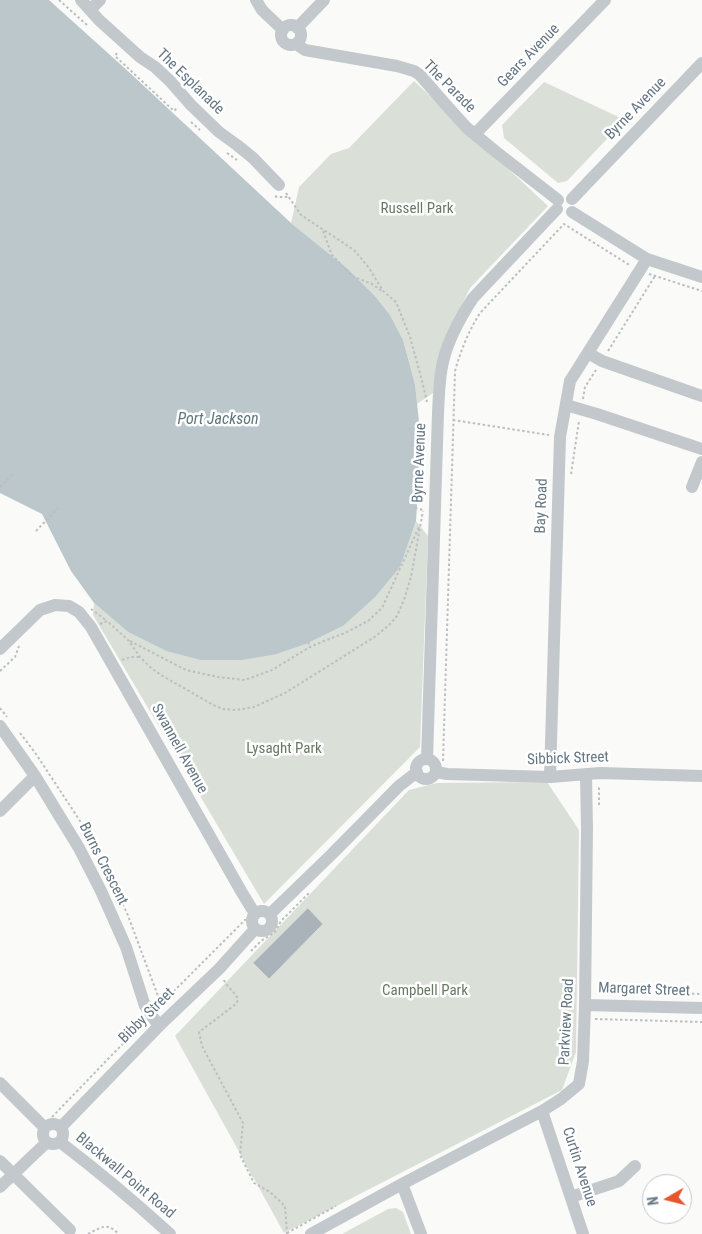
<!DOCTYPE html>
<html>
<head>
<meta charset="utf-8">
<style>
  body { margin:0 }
  #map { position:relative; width:702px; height:1234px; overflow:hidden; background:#fafaf8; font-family:"Roboto Condensed",sans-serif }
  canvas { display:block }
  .north { position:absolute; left:642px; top:1174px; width:50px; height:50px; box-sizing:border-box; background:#fff; border:1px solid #c1c8cd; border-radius:50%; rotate:262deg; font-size:14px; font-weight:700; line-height:20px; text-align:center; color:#657683 }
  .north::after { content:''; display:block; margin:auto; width:18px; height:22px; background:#e4572e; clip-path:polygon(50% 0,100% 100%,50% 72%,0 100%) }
</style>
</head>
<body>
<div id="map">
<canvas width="702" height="1234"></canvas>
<div class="north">N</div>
</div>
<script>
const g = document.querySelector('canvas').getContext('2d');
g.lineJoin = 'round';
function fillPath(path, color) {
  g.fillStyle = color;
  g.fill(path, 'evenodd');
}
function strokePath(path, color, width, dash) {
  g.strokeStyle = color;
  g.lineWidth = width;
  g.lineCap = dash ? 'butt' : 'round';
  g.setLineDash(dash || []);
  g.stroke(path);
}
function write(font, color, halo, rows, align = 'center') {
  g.font = font + ' "Roboto Condensed",sans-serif';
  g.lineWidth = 5;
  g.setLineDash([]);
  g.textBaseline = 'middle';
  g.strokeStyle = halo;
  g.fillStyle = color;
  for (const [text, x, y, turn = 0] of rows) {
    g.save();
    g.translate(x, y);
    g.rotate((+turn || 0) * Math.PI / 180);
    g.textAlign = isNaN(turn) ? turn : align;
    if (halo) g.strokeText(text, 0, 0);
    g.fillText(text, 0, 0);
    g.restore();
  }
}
fillPath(new Path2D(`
  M414 81 548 206 470 288 443 344 433 393 417 404 415 384 403 340 390 315 375 296 348 269 291 223 299 187 331 154 349 148Z
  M544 82 625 120 567 181 558 183 504 138 502 125Z
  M416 521 428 536 420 747 264 904 93 615 94 603 128 632 166 651 277 654 306 644 343 626 400 567Z
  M547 782 579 830 576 1052 562 1090 284 1233 253 1177H252L248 1168H247L242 1157 175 1036 409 790 437 783Z
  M396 1208 403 1212 411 1234H342L388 1209Z`), '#dadfd7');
fillPath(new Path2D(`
  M0 0H49L130 73 291 223 348 269 375 296 390 315 403 340 415 384 421 441 416 521 400 567 375 597 343 626 306 644 277 654 242 660H201L166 651 128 632 94 603 71 571 42 514 0 493Z`), '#bbc7cb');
const building = new Path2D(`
  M308 908 323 924 269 979 253 963Z`);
fillPath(building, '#aab3b9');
strokePath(building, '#dcdcda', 1);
strokePath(new Path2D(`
  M59 0 87 25
  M117 53 115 56 174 111 178 107
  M191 122 200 130
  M227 153 237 160
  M286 193 301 215 345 244 355 251 369 268 383 291 396 302 410 337 422 381 427 402
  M275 196 277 197H289
  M323 231 332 255 352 276 372 284 382 291
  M649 274 702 291
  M608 351 655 276
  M583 399 585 387 596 370
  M453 420 549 435
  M571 474 579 421
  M0 487 14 473
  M415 508 423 510
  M36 531 58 508
  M91 609 107 621
  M100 624 107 621 128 640 140 657 151 668 161 675 213 705 223 709 236 710 254 707 285 693 333 663 376 636 389 625 397 616 404 600 411 577 423 511
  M130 641 186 670 218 677 245 680 272 670 310 647 324 641 345 633 368 621 382 608 419 527
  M308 642 310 647
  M122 660 131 657H139
  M0 671 15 657 19 646
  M0 708 7 717
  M20 733 36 754 82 824 127 913 161 1004 245 920V919
  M443 761 455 371C461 350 468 332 480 313L564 224 631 266
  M599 805V785
  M251 951 261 941 275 932 281 921 309 893
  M224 980C227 988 236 992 238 1000L236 1004 199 1032 202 1046 243 1123 240 1155 254 1183 270 1192 285 1206 287 1233 284 1234
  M597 991 702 994
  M595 1019 702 1022
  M52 1117 138 1028
  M287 1233 336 1206
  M88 1234C102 1227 106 1222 119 1234`), '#bbbfc2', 2, [2.5, 2.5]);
strokePath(new Path2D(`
  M81 0 99 20 140 57 155 67 170 81 191 105 219 132 237 145 253 158 279 185
  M256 0 262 10 283 30
  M90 10 100 0
  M281 35a10 10 0 1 1 20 0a10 10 0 1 1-20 0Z
  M297 28 324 0
  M297 43 299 46 305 50 397 66 414 71 420 75 447 106 467 128 495 151 558 200
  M475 134 605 0
  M572 199 702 63
  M572 212 647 259 702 277
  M588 353 602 361 702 396
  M566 405 597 414 702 449
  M692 487 702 462
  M0 649 40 610 55 605 69 606 79 612 91 627 241 891 255 914
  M0 726 35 776 79 848 101 891 126 947 145 1006 159 1026
  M416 769a10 10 0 1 1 20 0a10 10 0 1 1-20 0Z
  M427 759 438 413C439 396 439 378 443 362 448 339 460 318 473 298L557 209
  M436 772 447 774 550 777 600 773 702 776
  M550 777 560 437 570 381 647 259
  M0 811 35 776
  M252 921a10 10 0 1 1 20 0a10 10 0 1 1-20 0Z
  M270 914 332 854 399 786 417 772
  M585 1005 702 1008
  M0 1083 45 1128
  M542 1111 583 1234
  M43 1134a10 10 0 1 1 20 0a10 10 0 1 1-20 0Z
  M61 1127 159 1026 219 969 255 929
  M60 1142C98 1171 135 1202 170 1234
  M0 1161 70 1230
  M402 1184 421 1234
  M0 1187 47 1142
  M571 1197 619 1181 635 1166
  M311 1234 402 1184 542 1111 561 1099 579 1084 583 1061 585 1005 587 829 586 774`), '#c3c8cc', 12);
write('15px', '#657683', '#fff', [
  ["Gears Avenue",529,56,-46],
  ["The Esplanade",190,82,44],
  ["The Parade",449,87,45],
  ["Byrne Avenue",636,109,-46],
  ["Byrne Avenue",420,463,-88],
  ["Bay Road",542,506,-88],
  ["Swannell Avenue",179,749,61],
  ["Sibbick Street",568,759,-2],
  ["Burns Crescent",103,864,63],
  ["Margaret Street",644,990,2],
  ["Bibby Street",147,1016,-45],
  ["Parkview Road",567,1022,-87],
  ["Curtin Avenue",579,1167,72],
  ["Blackwall Point Road",125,1176,40]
]);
write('15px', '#687a64', '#fff', [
  ["Russell Park",417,209],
  ["Lysaght Park",284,749],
  ["Campbell Park",425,991]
]);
write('italic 16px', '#60757c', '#fff', [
  ["Port Jackson",218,420]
]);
</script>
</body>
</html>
